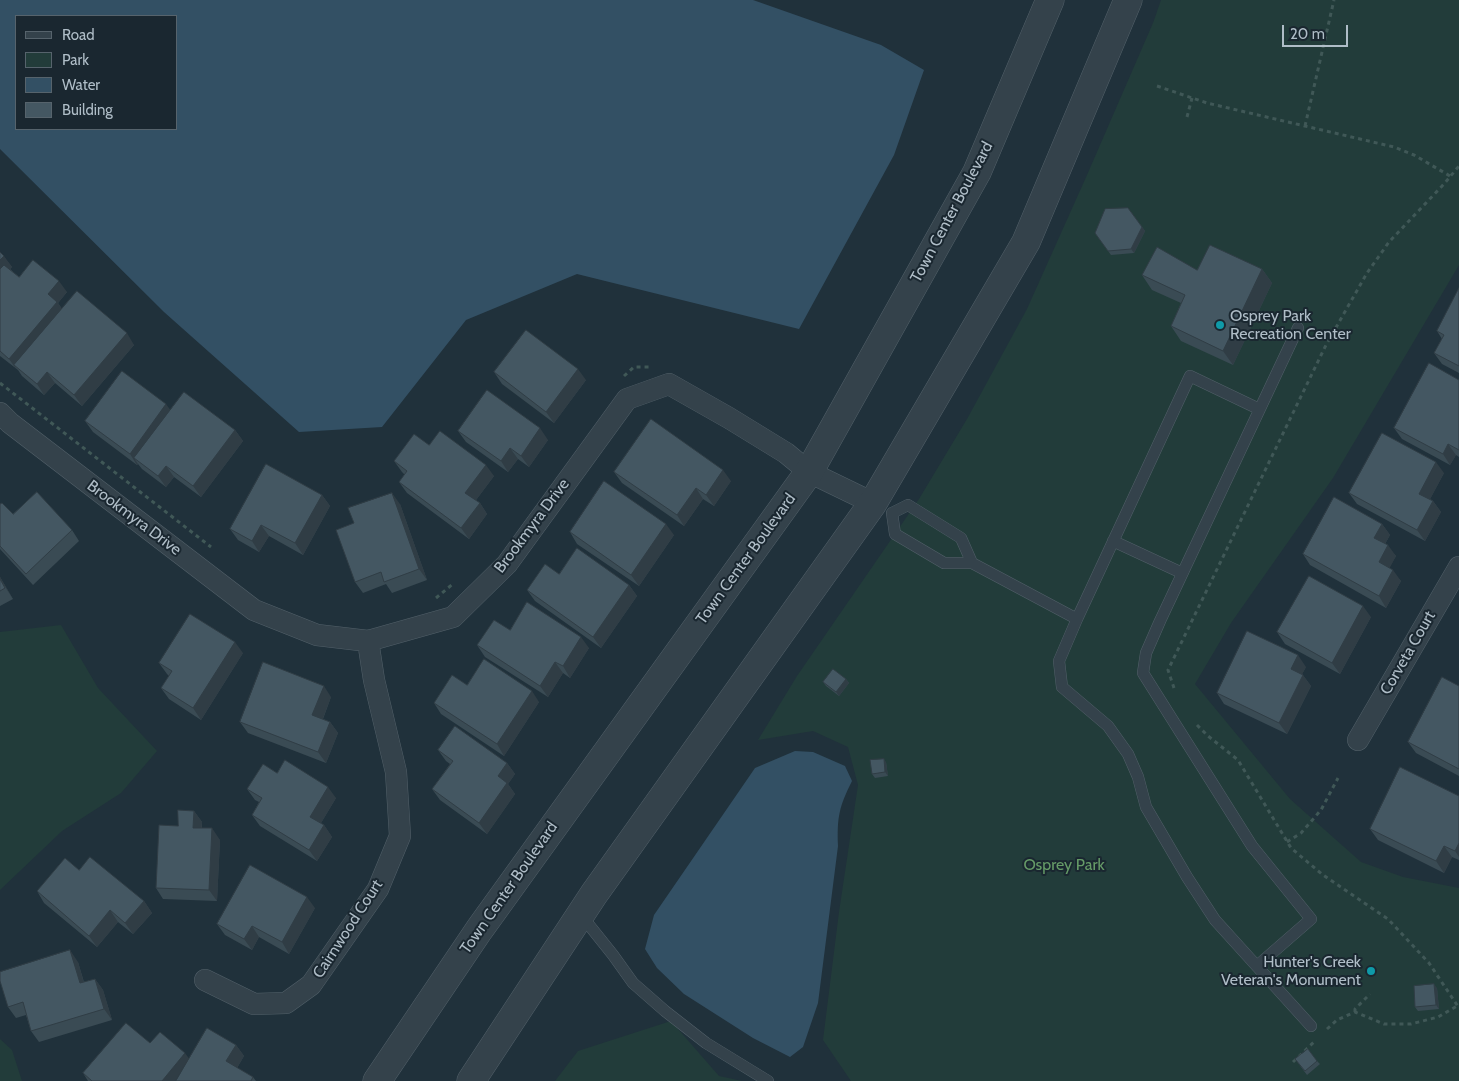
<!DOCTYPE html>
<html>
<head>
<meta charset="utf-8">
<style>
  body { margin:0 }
  #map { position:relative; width:1459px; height:1081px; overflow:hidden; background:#20313b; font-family:Cabin,sans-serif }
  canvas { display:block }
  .legend { position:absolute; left:15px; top:15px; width:162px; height:115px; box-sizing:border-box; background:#1a2730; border:1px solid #56636c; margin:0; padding:6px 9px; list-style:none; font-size:15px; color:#afbdc7 }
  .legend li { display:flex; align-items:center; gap:10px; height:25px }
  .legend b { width:25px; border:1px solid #56636c }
  .scale { position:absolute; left:1282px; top:25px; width:66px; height:22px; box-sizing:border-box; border:2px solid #afbdc7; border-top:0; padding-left:6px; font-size:15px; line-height:18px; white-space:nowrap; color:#afbdc7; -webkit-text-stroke:4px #1a2730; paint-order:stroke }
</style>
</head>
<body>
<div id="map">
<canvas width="1459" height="1081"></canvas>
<ul class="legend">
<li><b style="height:6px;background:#34424b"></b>Road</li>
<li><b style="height:14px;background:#223c3a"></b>Park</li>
<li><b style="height:14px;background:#335064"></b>Water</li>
<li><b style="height:14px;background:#445762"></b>Building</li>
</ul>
<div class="scale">20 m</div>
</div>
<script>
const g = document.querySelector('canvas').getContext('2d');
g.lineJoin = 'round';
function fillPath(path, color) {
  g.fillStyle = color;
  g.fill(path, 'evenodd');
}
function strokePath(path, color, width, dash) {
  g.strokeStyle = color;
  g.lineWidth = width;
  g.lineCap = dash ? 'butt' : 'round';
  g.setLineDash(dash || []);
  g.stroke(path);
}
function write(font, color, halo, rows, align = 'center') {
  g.font = font + ' Cabin,sans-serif';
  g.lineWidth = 4;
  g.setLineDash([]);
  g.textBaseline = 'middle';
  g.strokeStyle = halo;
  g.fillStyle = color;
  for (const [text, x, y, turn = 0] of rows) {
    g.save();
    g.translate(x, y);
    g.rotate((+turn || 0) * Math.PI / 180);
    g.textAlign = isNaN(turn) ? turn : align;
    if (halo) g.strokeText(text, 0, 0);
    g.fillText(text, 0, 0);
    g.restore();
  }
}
fillPath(new Path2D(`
  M1161 0H1459V265L1333 478 1231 623 1195 684 1290 799 1361 862 1403 877 1459 888V1081H851L823 1040 839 912 858 785 848 747 813 731 758 740 797 676 919 499 967 419 1027 309 1087 175 1153 23Z
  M61 625 98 688 157 751 121 793 62 831 0 890V632Z
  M671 1021 719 1076 742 1081H555L578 1051Z
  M0 1039 12 1050 22 1081H0Z`), '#223c3a');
fillPath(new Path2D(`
  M0 0H753L881 45 924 70 894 155 799 329 577 274 466 320 382 427 299 432 164 312 0 149ZM176 16V129H16V16Z
  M795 751 813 752 845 766 852 781C839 807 837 817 838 846L818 1003 803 1047 790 1057 753 1038 684 994 657 968 645 949 654 915 755 768Z`), '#335064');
const service = new Path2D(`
  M1259 409 1190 376 1077 619 1059 661 1062 687 1108 726 1128 754 1138 777 1146 807 1187 877 1215 920 1311 1026
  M892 513 895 534 944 563H972L1077 619
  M892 513 908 505 961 538 972 563
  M1113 541 1182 573
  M581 915 613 955 633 983 665 1011 706 1043 768 1081
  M1257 966 1311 919 1252 846 1143 673 1146 653 1160 621 1298 328`);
const minor = new Path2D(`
  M0 413 10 423 254 610 317 635 368 641 453 617 507 564 627 399 669 384 729 418 786 453 809 472 873 503
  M1358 740 1459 567
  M205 980 254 1004 286 1003 311 985 378 889 400 836 396 772 374 680 368 641`);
const tertiary = new Path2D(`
  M377 1081 479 930 809 472 977 172 1050 0
  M471 1081 594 894 873 503 1026 242 1128 0`);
strokePath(service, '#526069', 12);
strokePath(minor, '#526069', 22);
strokePath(tertiary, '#526069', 29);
strokePath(new Path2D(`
  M1157 86 1207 103 1394 147 1414 155 1450 176
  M1187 117 1192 98
  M1305 126 1334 0
  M624 376 634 367H649
  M0 383 211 547
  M436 598 454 583
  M1174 688 1168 670 1326 345 1367 273 1389 242 1444 184 1459 166
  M1197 725 1208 736 1238 760 1291 848 1323 875 1388 919 1429 963 1459 1008
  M1287 842 1301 833 1321 810 1338 778
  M1355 1012V1009L1370 994
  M1327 1029 1337 1020 1355 1012 1384 1024H1411L1438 1017 1457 1006
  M1293 1062 1314 1042`), '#405857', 3, [4, 4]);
strokePath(service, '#34424b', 11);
strokePath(minor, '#34424b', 21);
strokePath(tertiary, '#34424b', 28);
fillPath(new Path2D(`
  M1128 208 1145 231 1134 253 1111 255 1095 233Z
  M0 252 12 267 10 269 19 277 67 292 58 303 62 309 134 345 82 406 55 383 44 395 22 376 18 370 0 356Z
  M1262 269 1272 283 1233 365 1181 341 1171 326 1181 303 1152 290 1142 275 1197 270Z
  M1459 288V373L1442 364 1434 353 1442 339 1437 331Z
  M494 372 586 380 554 423 502 384Z
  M1459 380V457L1456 455 1450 465 1402 439 1394 428Z
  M170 410 235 430 243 441 201 497 174 477 166 487 142 469 138 464 137 465 93 432 85 421Z
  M458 431 548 440 529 467 518 459 508 472 466 442Z
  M429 445 494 476 476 500 480 503 487 514 469 539 407 493 399 482 405 475 402 472 394 461Z
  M614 472 731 481 714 506 703 499 684 526 622 483Z
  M1444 473 1430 499 1433 501 1441 512 1425 541 1357 504 1349 493Z
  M322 495 330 506 303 555 269 536 259 552 238 540 230 529Z
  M0 504 13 514 72 530 79 541 33 585 0 549Z
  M400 504 427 580 392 593 386 584 363 593 355 582 354 523Z
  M1382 524 1390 535 1385 544 1396 556 1389 568 1401 581 1386 608 1310 565 1303 554Z
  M570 532 674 535 639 586 577 544Z
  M559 574 629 585 637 596 601 648 535 601 527 590Z
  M0 577 13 599 0 606Z
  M1371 617 1340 674 1285 644 1277 632Z
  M510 630 589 648 570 678 563 673 548 697 485 657 477 645Z
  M243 653 201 720 169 699 161 688 169 676 167 674 159 663Z
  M1306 667 1302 674 1311 686 1287 734 1224 704 1217 693Z
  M846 679 849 683 839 696 826 686 823 682Z
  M467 685 539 702 504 756 441 714 434 703Z
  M1459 686V776L1416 753 1408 742Z
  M331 697 323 719 330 722 338 733 326 763 248 733 240 722Z
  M438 750 507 763 515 774 508 784 515 794 487 834 440 800 432 789 450 764 446 761Z
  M886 762 888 776 875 778 872 774Z
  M277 773 336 798 321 823 324 825 332 837 317 861 260 826 252 815 259 802 255 800 247 789Z
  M1459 796V860L1452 857 1444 873 1378 840 1370 829Z
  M194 811 202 822V828L220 840 217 901 163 899 156 888 178 826Z
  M79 870 144 901 152 913 133 934 118 922 97 947 44 903 37 891Z
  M315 908 289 954 259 937 252 950 225 935 217 924Z
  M78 962 84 982 95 979 103 990 112 1020 39 1042 31 1031 26 1015 16 1018 8 1007Z
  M1437 988 1439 1009 1418 1011 1415 1007Z
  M150 1043 189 1059 236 1045 244 1056 237 1068 253 1077 256 1081H88L83 1073Z
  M1317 1061 1320 1064 1307 1075 1298 1063Z`), '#3a4b54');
fillPath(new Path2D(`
  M1142 227 1145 231 1134 253 1131 249Z
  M4 256 12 267 0 280V260Z
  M1262 269 1272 283 1233 365 1223 351Z
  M59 281 67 292 58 303 65 313 14 365 17 370 9 359 48 294Z
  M127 333 134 345 82 406 74 395Z
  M578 369 586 380 554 423 546 412Z
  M47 372 55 383 44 395 37 384Z
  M166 404 174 415 134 458 138 464 137 465 130 454Z
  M540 428 548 440 529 467 521 456Z
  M235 430 243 441 201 497 193 486Z
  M1448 444 1456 455 1450 465 1443 454Z
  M510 448 518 459 508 472 501 461Z
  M1436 462 1444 473 1427 505 1419 494Z
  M486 465 494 476 473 504 465 493Z
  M166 466 174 477 166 487 158 476Z
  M723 470 731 481 714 506 706 495Z
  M696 488 703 499 684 526 677 515Z
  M392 493 400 504 427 580 419 569Z
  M322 495 330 506 303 555 295 543Z
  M1433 501 1441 512 1425 541 1417 530Z
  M480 503 487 514 469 539 461 528Z
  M666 524 674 535 639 586 631 575Z
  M1382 524 1390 535 1382 549 1374 538Z
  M261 525 269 536 259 552 252 541Z
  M1388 545 1396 556 1387 573 1379 562Z
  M1393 570 1401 581 1386 608 1379 596Z
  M0 577 13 599 0 579Z
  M629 585 637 596 601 648 593 637Z
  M1363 606 1371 617 1340 674 1332 663Z
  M581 637 589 648 570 678 563 666Z
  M235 642 243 653 201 720 193 708Z
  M1298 655 1306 667 1299 680 1291 669Z
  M555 662 563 673 548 697 540 686Z
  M1303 675 1311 686 1287 734 1279 723Z
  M846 679 849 683 839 696 836 692Z
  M324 686 331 697 320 726 312 715Z
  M532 691 539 702 504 756 497 744Z
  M330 722 338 733 326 763 318 752Z
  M884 759 886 762 888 776 885 772Z
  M507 763 515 774 508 784 515 794 487 834 479 823 498 776Z
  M328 787 336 798 318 828 310 817Z
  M194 811 202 822 201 839 193 828Z
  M324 825 332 837 317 861 309 850Z
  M212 828 220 840 217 901 209 890Z
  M1459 843V857L1455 851Z
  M1444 846 1452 857 1444 873 1436 861Z
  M307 897 315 908 289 954 282 942Z
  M144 901 152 913 133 934 125 923Z
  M110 910 118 922 97 947 89 936Z
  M252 926 259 937 252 950 244 939Z
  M70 950 78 962 87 994 80 983Z
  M95 979 103 990 112 1020 104 1009Z
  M1434 984 1437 988 1439 1009 1436 1005Z
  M236 1045 244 1056 234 1073 226 1061Z
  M185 1053 193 1064 179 1081H162Z`), '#303d45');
const building = new Path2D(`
  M1128 208 1142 227 1131 249 1108 251 1095 233 1105 209Z
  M1210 245 1262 269 1223 351 1171 326 1185 295 1142 275 1157 247 1197 270Z
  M0 252 4 256 0 260Z
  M33 260 59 281 48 294 57 302 9 359 0 351V269L4 265 19 277Z
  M1459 288V366L1434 353 1444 335 1437 331Z
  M77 291 127 333 74 395 47 372 37 384 14 365Z
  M526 330 578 369 546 412 494 372Z
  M1429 363 1459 380V450L1448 444 1443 454 1394 428Z
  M122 371 166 404 130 454 85 421Z
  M487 390 540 428 521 456 510 448 501 461 458 431Z
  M184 392 235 430 193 486 166 466 158 476 134 458Z
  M651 419 723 470 706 495 696 488 677 515 614 472Z
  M440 431 486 465 465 493 480 503 461 528 399 482 407 471 394 461 414 434 429 445Z
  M1382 433 1436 462 1419 494 1433 501 1417 530 1349 493Z
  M266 464 322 495 295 543 261 525 252 541 230 529Z
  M604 481 666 524 631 575 570 532Z
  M37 492 72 530 26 574 0 546V504L2 503 13 514Z
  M392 493 419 569 384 582 381 572 355 582 336 530 354 523 348 508Z
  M1334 497 1382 524 1374 538 1388 545 1379 562 1393 570 1379 596 1303 554Z
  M577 548 629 585 593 637 527 590 545 564 559 574Z
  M1309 576 1363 606 1332 663 1277 632Z
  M0 579 5 588 0 591Z
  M527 602 581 637 563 666 555 662 540 686 477 645 494 620 510 630Z
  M190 614 235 642 193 708 161 688 172 671 159 663Z
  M1247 631 1298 655 1291 669 1303 675 1279 723 1217 693Z
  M484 659 532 691 497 744 434 703 452 675 467 685Z
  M263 662 324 686 312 715 330 722 318 752 240 722Z
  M833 669 846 679 836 692 823 682Z
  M1442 677 1459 686V769L1408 742Z
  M455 726 507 763 498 776 507 783 479 823 432 789 453 761 438 750Z
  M884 759 885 772 872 774 870 760Z
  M285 760 328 787 310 817 324 825 309 850 252 815 262 798 247 789 263 764 277 773Z
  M1400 767 1459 796V843L1455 851 1444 846 1436 861 1370 829Z
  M178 810 194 811 193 828H212L209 890 156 888 159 825 178 826Z
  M90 857 144 901 125 923 110 910 89 936 37 891 65 858 79 870Z
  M250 865 307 897 282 942 252 926 244 939 217 924Z
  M70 950 80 983 95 979 104 1009 31 1031 23 1002 8 1007 0 981V972Z
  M1434 984 1436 1005 1415 1007 1414 986Z
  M126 1023 150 1043 160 1032 185 1053 162 1081H92L83 1073Z
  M207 1028 236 1045 226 1061 253 1077 251 1081H176Z
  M1308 1049 1317 1061 1305 1071 1295 1059Z`);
fillPath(building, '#445762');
strokePath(building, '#303d45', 1);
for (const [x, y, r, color] of [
  [1220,325,5,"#0f9aa8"],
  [1371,971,5,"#0f9aa8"]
]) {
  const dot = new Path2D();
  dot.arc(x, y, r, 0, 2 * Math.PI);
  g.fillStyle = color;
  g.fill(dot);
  strokePath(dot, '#1a2730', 2);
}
write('16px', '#afbdc7', '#1a2730', [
  ["Town Center Boulevard",952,212,-62],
  ["Brookmyra Drive",134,518,37],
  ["Brookmyra Drive",532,526,-53],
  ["Town Center Boulevard",746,559,-54],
  ["Corveta Court",1408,653,-60],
  ["Town Center Boulevard",509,888,-55],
  ["Cairnwood Court",348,929,-57]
]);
write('16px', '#afbdc7', '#1a2730', [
  ["Osprey Park",1230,316],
  ["Recreation Center",1230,334],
  ["Hunter's Creek",1361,962,"right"],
  ["Veteran's Monument",1361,980,"right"]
], 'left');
write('16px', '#659a67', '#1a2730', [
  ["Osprey Park",1064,865]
]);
</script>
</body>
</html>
